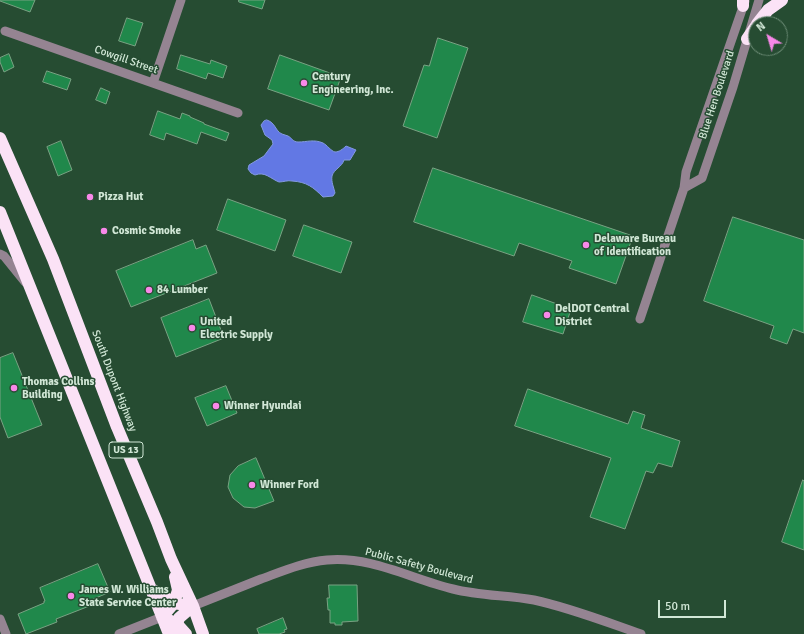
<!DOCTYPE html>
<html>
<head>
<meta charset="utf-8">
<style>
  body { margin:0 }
  #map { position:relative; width:804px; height:634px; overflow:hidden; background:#264c32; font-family:Signika,sans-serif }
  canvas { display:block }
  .north { position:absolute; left:748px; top:16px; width:40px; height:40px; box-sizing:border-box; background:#264c32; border:1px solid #6a8a74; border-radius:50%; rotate:322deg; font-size:11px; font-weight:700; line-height:16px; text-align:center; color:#d1e7d6 }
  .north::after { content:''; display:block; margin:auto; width:14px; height:18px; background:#f888e9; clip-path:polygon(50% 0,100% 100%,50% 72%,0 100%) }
  .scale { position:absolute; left:658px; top:600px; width:68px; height:18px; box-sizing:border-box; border:2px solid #d1e7d6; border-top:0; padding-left:5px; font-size:12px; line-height:14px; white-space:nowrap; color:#d1e7d6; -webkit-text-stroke:3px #264c32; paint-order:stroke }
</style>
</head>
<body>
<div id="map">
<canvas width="804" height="634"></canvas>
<div class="north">N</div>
<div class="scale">50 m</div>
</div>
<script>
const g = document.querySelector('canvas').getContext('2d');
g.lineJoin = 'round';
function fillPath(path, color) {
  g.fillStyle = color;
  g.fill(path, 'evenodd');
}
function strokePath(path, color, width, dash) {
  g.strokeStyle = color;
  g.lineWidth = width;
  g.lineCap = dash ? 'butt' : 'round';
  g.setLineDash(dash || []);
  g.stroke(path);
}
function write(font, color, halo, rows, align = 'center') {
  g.font = font + ' Signika,sans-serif';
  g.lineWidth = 3;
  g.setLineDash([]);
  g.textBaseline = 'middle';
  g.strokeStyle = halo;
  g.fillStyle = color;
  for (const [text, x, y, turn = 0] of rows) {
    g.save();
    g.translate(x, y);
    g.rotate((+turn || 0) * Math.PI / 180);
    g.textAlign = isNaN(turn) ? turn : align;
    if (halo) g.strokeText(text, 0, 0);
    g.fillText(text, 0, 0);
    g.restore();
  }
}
const water = new Path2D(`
  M267 120C276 123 275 131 282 134 284 135 286 135 288 136 292 138 293 142 298 142 307 142 314 139 323 143 327 145 331 151 335 152 339 152 343 149 346 146L356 150 350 160H344C342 167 334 169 332 176 331 182 334 188 335 193L333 196 323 197C313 187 307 182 292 181 288 180 283 182 279 182 271 179 265 171 255 175L251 173 248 169 249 165 264 156 273 144 272 140 265 135 261 125 264 121Z`);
fillPath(water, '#6278e4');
strokePath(water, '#8399e0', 1);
const building = new Path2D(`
  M0 0H35L30 12 0 1Z
  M239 0H265L262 9 239 2Z
  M127 18 143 23 135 46 119 41Z
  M438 38 468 48 437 138 403 126 424 65 429 66Z
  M9 54 14 67 4 72 0 62V58Z
  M181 55 210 64 211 60 227 66 223 78 208 73 206 79 177 69Z
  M280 55 341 77 329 110 268 89Z
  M47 71 71 79 67 90 43 82Z
  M101 88 110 92 106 104 96 100Z
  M158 111 180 119 182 113 190 116V117L204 123V124L229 133 226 141 201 132 197 144 166 133 164 140 150 135Z
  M61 141 72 170 58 176 47 147Z
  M433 168 633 236 616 284 569 268 572 261 519 243 514 256 414 222Z
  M228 199 286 220 275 251 217 230Z
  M733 217 804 240V333L793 329 787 344 770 338 774 326 704 301Z
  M304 225 352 242 341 273 293 256Z
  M193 240 196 249 206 245 217 273 131 307 116 271Z
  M532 295 571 309 563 334 523 322Z
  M209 299 224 338 176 357 161 318Z
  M13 353 42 425 8 438 0 417V358Z
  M226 386 237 413 207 426 195 398Z
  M528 389 628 424 633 411 645 415 641 428 680 441 672 467 658 463 653 473 646 471 625 529 590 517 611 458 515 426Z
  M256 458 274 501 255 508 244 507 233 498 228 487 230 475 238 466Z
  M803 480 804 481V550L782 542Z
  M98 564 110 592 91 600 92 605 56 619 57 622 26 634 18 614 44 603V601H45L40 588Z
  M329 585H357L358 621 342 622V625H335V623H330V610H328L327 598H329Z
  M283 618 287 629 284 630 285 632 279 634H259L257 629Z`);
fillPath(building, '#20884b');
strokePath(building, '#79a283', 1);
strokePath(new Path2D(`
  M5 31 238 113
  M153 83 181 0
  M684 188 702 178 733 87 759 0
  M0 254 4 256 25 282
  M640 319 684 188 686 172 745 1
  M193 606C216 597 238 588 261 579 283 571 304 562 327 560 372 556 411 579 453 589 480 596 508 595 534 600 571 608 606 622 641 634
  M0 619 6 634
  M119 634 162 617`), '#958492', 9);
strokePath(new Path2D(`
  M743 0V6
  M757 24 768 10 782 0
  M747 39 756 26
  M0 138 53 259 117 427 157 522 171 559 193 606 203 634
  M0 212 169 634
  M175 577 178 590 174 603 162 617 177 624 186 634
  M150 588 174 603 180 604
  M175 631 179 618 193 606`), '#fbe2f6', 12);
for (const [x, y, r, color] of [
  [304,83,4,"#f888e9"],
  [90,197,4,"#f888e9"],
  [104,231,4,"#f888e9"],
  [586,245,4,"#f888e9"],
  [149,290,4,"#f888e9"],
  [547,315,4,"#f888e9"],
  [192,328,4,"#f888e9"],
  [14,388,4,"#f888e9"],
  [216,406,4,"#f888e9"],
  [252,485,4,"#f888e9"],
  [71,596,4,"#f888e9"]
]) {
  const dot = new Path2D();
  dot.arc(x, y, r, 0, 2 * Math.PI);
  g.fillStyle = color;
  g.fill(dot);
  strokePath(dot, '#264c32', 1.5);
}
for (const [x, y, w] of [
  [126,450,34]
]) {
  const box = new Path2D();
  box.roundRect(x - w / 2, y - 8, w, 16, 3);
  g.fillStyle = '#264c32';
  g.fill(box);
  strokePath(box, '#d1e7d6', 1);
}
write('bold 10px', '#d1e7d6', null, [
  ["US 13",126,450]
]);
write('11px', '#d1e7d6', '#264c32', [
  ["Cowgill Street",126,60,19],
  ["Blue Hen Boulevard",717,95,-72],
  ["South Dupont Highway",114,381,69],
  ["Public Safety Boulevard",419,566,15]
]);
write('bold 11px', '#d1e7d6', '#264c32', [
  ["Century",312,77],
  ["Engineering, Inc.",312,90],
  ["Pizza Hut",98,197],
  ["Cosmic Smoke",112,231],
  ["Delaware Bureau",594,239],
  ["of Identification",594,252],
  ["84 Lumber",157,290],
  ["DelDOT Central",555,309],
  ["District",555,322],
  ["United",200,322],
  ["Electric Supply",200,335],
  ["Thomas Collins",22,382],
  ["Building",22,395],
  ["Winner Hyundai",224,406],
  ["Winner Ford",260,485],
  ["James W. Williams",79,590],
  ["State Service Center",79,603]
], 'left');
</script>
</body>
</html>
